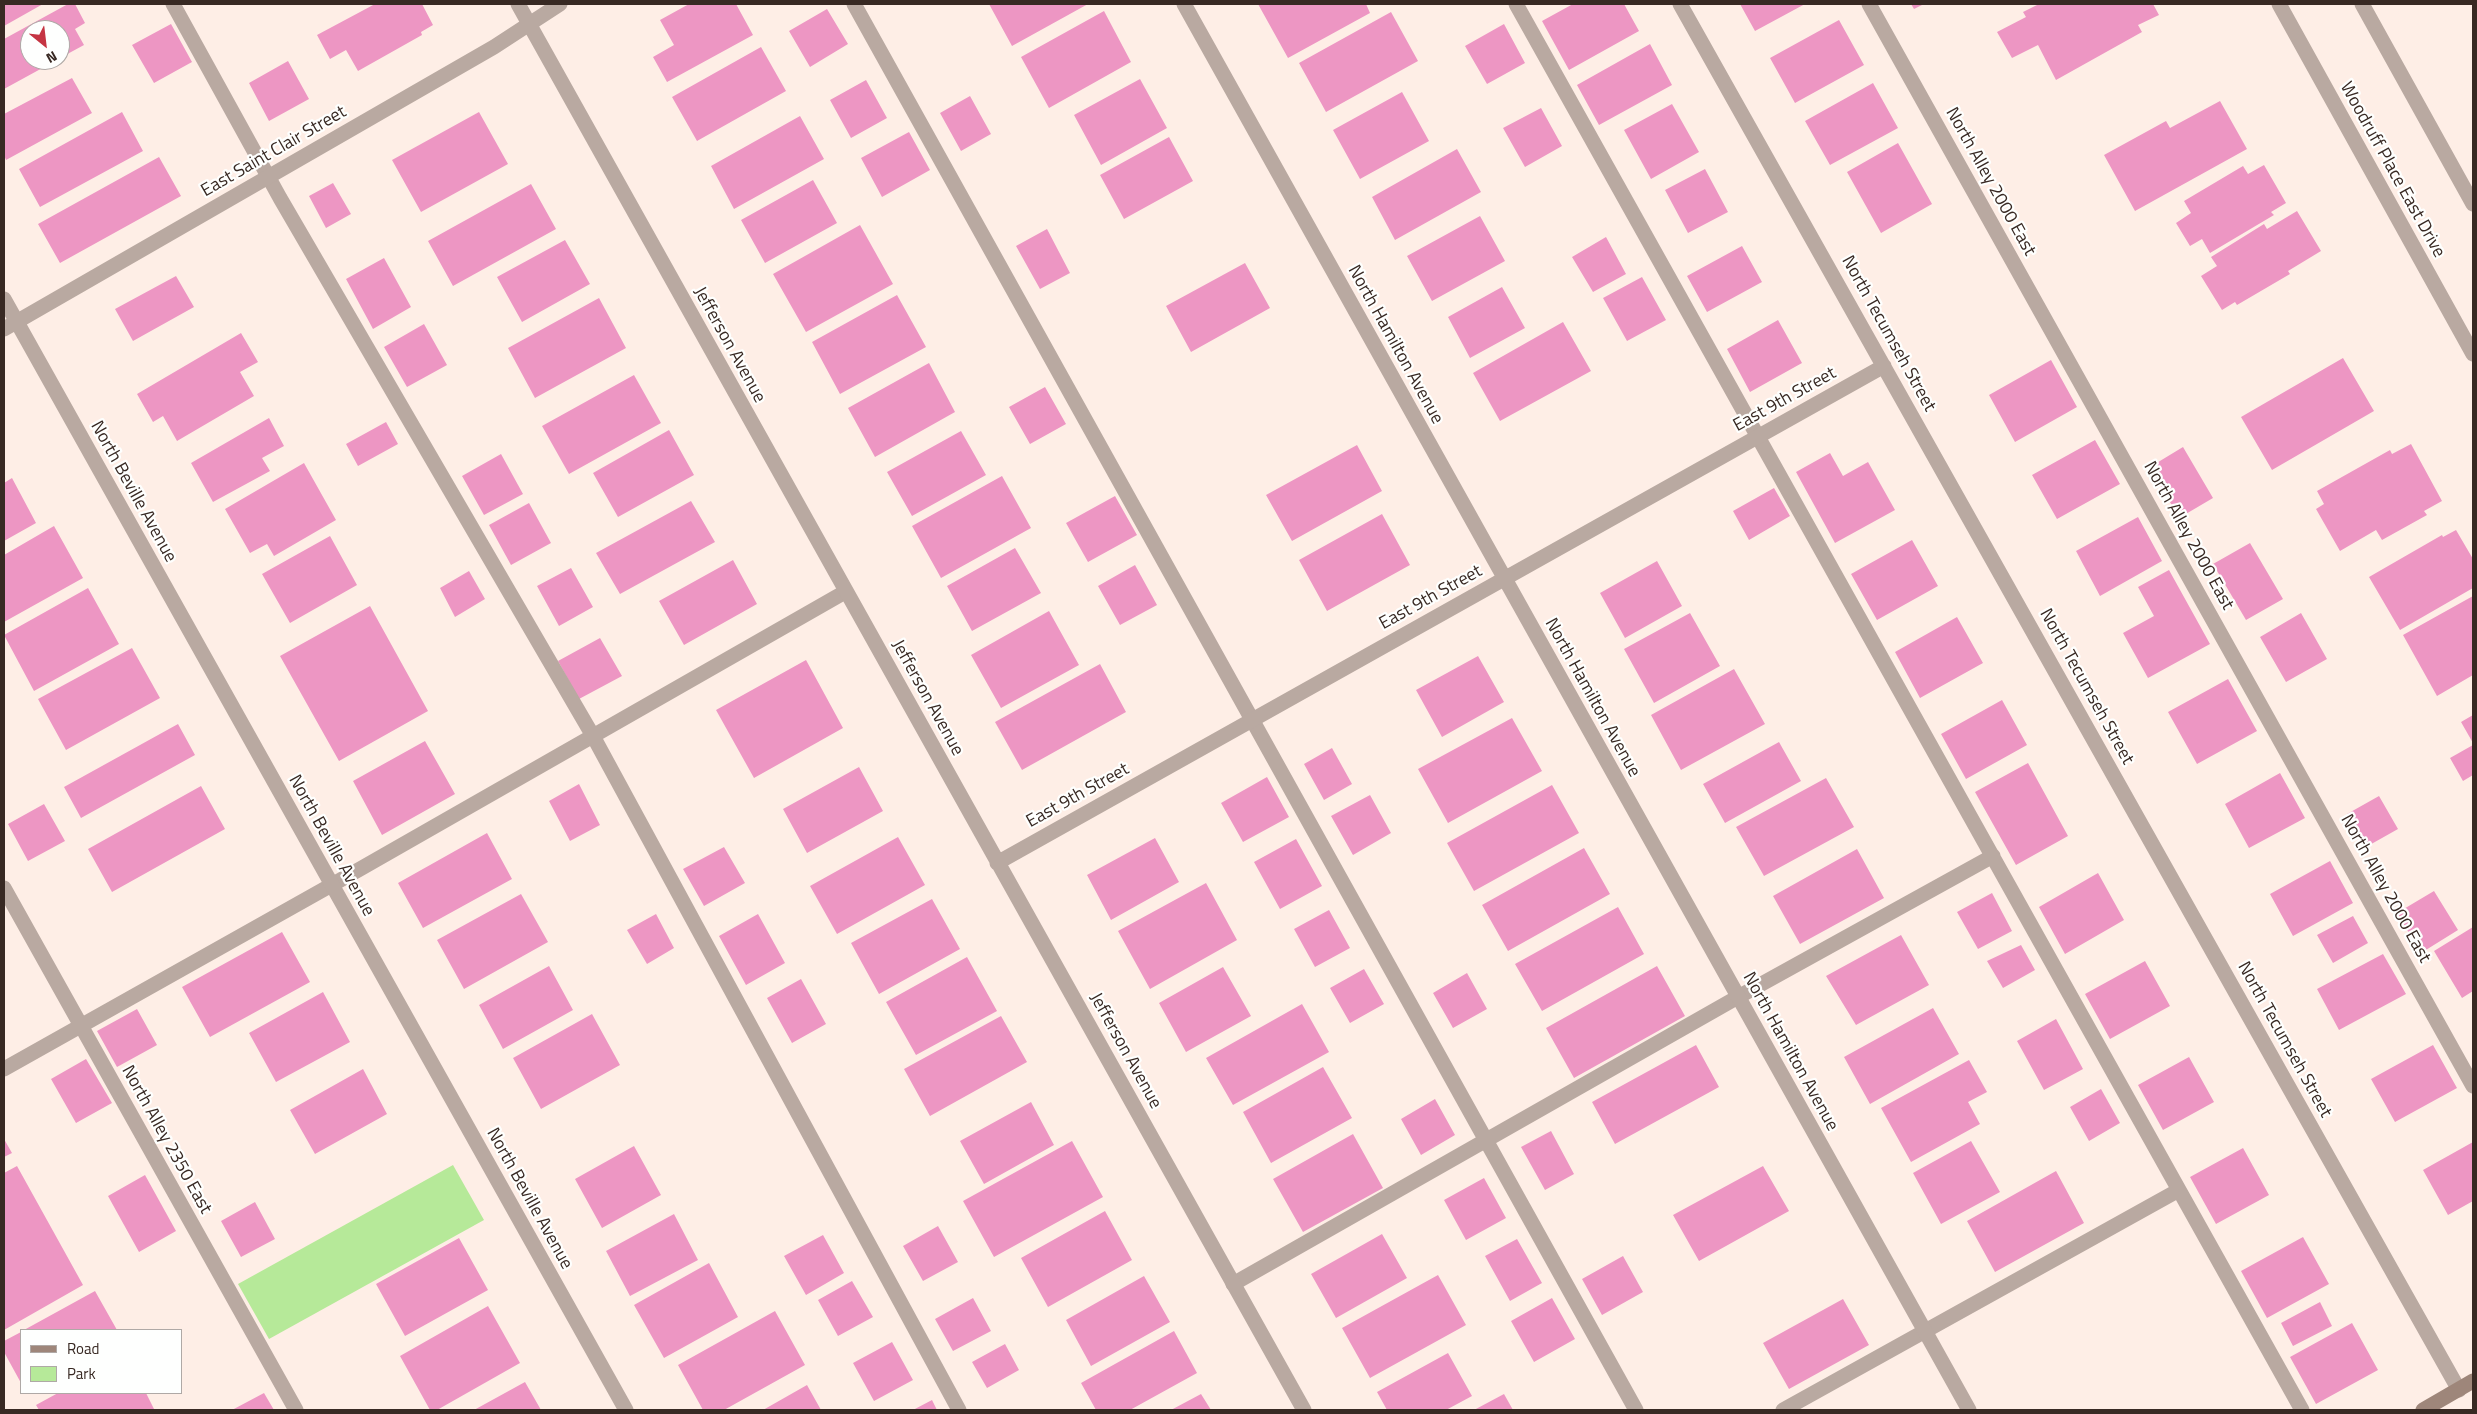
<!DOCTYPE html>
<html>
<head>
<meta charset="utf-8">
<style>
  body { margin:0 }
  #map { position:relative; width:2477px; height:1414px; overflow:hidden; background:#feeee6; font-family:"Titillium Web",sans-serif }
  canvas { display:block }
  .frame { position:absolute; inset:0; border:5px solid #382923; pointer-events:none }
  .legend { position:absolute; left:20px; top:1329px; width:162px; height:65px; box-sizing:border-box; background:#fefffe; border:1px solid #afa9a6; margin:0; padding:6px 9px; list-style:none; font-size:15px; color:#382923 }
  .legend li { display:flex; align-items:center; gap:10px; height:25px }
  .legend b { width:25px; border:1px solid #afa9a6 }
  .north { position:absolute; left:20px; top:20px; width:50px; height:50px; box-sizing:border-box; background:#fefffe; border:1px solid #afa9a6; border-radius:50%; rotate:151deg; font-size:14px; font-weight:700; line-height:20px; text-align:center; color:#382923 }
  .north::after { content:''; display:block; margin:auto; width:18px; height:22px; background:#c53543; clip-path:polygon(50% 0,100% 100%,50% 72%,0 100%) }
</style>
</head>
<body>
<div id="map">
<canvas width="2477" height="1414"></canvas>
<div class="frame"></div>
<ul class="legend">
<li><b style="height:6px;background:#9e867a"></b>Road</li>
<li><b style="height:14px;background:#b6e999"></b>Park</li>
</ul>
<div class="north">N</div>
</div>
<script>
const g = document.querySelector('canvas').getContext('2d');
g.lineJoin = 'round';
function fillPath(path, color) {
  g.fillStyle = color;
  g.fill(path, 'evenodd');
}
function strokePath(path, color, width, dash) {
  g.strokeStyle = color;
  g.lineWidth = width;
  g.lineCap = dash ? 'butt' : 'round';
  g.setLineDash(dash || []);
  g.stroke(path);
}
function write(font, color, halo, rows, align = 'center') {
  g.font = font + ' "Titillium Web",sans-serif';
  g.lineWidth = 4.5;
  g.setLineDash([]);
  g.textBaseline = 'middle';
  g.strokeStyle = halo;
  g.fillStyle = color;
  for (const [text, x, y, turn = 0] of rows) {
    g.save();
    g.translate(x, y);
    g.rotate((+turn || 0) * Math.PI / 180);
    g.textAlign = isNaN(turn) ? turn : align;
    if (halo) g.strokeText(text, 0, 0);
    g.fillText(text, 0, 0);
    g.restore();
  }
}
fillPath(new Path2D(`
  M453 1165 484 1220 269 1339 238 1284Z`), '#b6e999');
fillPath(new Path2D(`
  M4 4H43L4 26Z
  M68 4H75L85 23 75 29 84 45 60 58V30H30V60H57L4 89V39Z
  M375 4H422L433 25 421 32 422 35 358 71 346 50 330 59 317 35Z
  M689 4H736L753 35 667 82 653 57 674 45 660 20Z
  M989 4H1088L1012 46Z
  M1258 4H1366L1370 13 1288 58Z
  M1573 4H1624L1639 31 1569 70 1542 21Z
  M1740 4H1805L1755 31Z
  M1911 4H1924L1914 9Z
  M2039 4H2153L2159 15 2138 25 2142 32 2056 80 2038 45 2012 58 1997 32 2026 17 2023 12Z
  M827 9 848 44 810 67 789 31Z
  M1104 11 1131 62 1049 108 1021 57Z
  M1391 12 1418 61 1326 112 1299 63Z
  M1839 20 1864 65 1795 103 1770 58Z
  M171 24 192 62 154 83 132 45Z
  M1504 24 1525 63 1487 84 1465 46Z
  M1650 44 1672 85 1599 125 1577 85Z
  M761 47 786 91 697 141 672 97Z
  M288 61 309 99 269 121 249 83Z
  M72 78 92 113 6 160 4 155V114Z
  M1140 79 1167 128 1101 165 1074 115Z
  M866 80 887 118 851 138 830 100Z
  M1873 83 1898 128 1830 165 1805 121Z
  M1402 92 1429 141 1360 179 1333 130Z
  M970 96 991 134 961 151 940 113Z
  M2220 101 2247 149 2135 211 2104 155 2166 121 2170 128Z
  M1672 104 1699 152 1651 179 1624 130Z
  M1541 108 1562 146 1525 167 1503 128Z
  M122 112 143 151 40 207 19 169Z
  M479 112 508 164 421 212 392 160Z
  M800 116 824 159 734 209 711 166Z
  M909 132 930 170 882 197 861 158Z
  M1169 137 1193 181 1124 219 1100 175Z
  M1898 143 1932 204 1881 233 1847 172Z
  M1457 149 1481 192 1395 240 1372 197Z
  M159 157 181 196 60 263 38 224Z
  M2264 165 2286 203 2271 212 2274 215 2210 253 2202 239 2190 246 2176 223 2191 213 2184 201 2243 166 2248 174Z
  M1705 169 1728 212 1688 233 1665 190Z
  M813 180 837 223 765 263 741 220Z
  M333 183 351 214 326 228 309 196Z
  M531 184 556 229 453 286 428 241Z
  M2297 211 2321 251 2288 271 2290 274 2237 305 2235 302 2222 310 2201 276 2217 266 2211 257 2264 224 2267 229Z
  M1480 216 1505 261 1432 301 1407 256Z
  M860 225 893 284 806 332 773 274Z
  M1047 229 1070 273 1040 289 1016 246Z
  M1606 237 1626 274 1593 292 1572 257Z
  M565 240 590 284 522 322 497 277Z
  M1742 246 1762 282 1707 312 1687 276Z
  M384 258 411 307 373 329 346 279Z
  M1245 263 1270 308 1191 352 1166 306Z
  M176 276 194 307 133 341 115 309Z
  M1642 277 1666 320 1627 341 1603 298Z
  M1502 287 1525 328 1470 358 1448 317Z
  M897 295 926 347 840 394 812 342Z
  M599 298 626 348 535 398 508 348Z
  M1778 320 1802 363 1750 392 1727 349Z
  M1563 322 1591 371 1500 421 1473 373Z
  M424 324 447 365 407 387 384 347Z
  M241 333 258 362 240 372 254 396 177 441 163 416 153 422 137 394Z
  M2343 358 2374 411 2272 470 2241 417Z
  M2051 360 2077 407 2015 442 1989 395Z
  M929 363 955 412 875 457 848 408Z
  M634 375 661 423 569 474 542 426Z
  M1045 387 1066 424 1030 444 1009 407Z
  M269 418 284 446 262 458 270 471 213 502 191 463Z
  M386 422 398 444 358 466 346 444Z
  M669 430 694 475 618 517 593 473Z
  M961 431 986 475 912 516 887 472Z
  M2095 440 2120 484 2057 519 2032 475Z
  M2411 444 2442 501 2424 511 2427 515 2382 540 2376 530 2340 551 2316 509 2324 504 2317 491 2390 450 2392 454Z
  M1357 445 1382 491 1292 541 1266 495Z
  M2183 447 2213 498 2179 518 2150 467Z
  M1830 453 1843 476 1868 462 1895 510 1835 543 1796 472Z
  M501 454 523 494 484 515 462 476Z
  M304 463 336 520 274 556 267 544 250 553 225 509Z
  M1002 476 1031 528 941 578 912 526Z
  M12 478 36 523 4 541V483Z
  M1774 488 1790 516 1749 540 1733 511Z
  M1115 496 1137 535 1088 562 1066 523Z
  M691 501 715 542 620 594 596 553Z
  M529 503 551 543 511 565 489 525Z
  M1382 514 1410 565 1327 611 1299 560Z
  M2138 517 2162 561 2100 596 2076 551Z
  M54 526 83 578 4 622V555Z
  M2456 530 2473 559V588L2400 630 2369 577 2442 535 2443 537Z
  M330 536 357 585 290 623 262 574Z
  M1912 540 1938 586 1877 620 1851 574Z
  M2250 543 2283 599 2246 620 2213 564Z
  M1015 548 1041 593 972 631 947 586Z
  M733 560 757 604 684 645 659 601Z
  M1657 561 1682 606 1625 638 1600 593Z
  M1135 565 1157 605 1120 625 1098 586Z
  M571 568 593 607 559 626 537 586Z
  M2169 570 2210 644 2148 678 2123 633 2154 616 2138 587Z
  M469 571 485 599 455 617 440 588Z
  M88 588 119 644 34 691 4 635Z
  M2473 596V675L2437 696 2403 635Z
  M370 606 428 711 339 761 280 656Z
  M1049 611 1079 665 1001 708 971 655Z
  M1690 613 1720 666 1654 703 1624 649Z
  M2301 613 2327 659 2286 682 2260 637Z
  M1957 617 1983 663 1920 698 1895 652Z
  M600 638 622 676 579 699 558 661Z
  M132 648 160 698 66 750 38 699Z
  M1478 656 1504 702 1442 737 1416 690Z
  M806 660 843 728 754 778 716 710Z
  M1100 664 1126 712 1022 770 995 722Z
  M1734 669 1765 724 1681 770 1651 715Z
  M2228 679 2257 731 2197 764 2168 712Z
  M2002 700 2027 745 1966 779 1941 734Z
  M2473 715V743L2461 722Z
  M1512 718 1542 771 1448 823 1418 769Z
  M178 724 195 755 81 818 64 787Z
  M425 741 455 794 382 835 353 781Z
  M1779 742 1801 781 1725 823 1703 784Z
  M2473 745V775L2463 781 2450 758Z
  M1332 748 1352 784 1324 800 1304 764Z
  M2028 763 2068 836 2016 865 1975 792Z
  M859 767 883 811 807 853 783 809Z
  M2280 773 2305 818 2249 848 2225 804Z
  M1267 777 1289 817 1243 842 1221 803Z
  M1826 778 1854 827 1764 876 1736 827Z
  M579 784 600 825 570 841 549 801Z
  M1552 785 1579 833 1474 891 1447 843Z
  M201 786 225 829 112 892 88 849Z
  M1370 795 1391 833 1353 855 1331 816Z
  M2379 796 2398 829 2366 847 2347 814Z
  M44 804 65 841 28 861 8 824Z
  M487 833 512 879 423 928 398 883Z
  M898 837 925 885 837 934 810 886Z
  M1155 838 1179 882 1111 920 1087 875Z
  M1296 839 1322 886 1280 909 1254 862Z
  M724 847 745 883 704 906 683 869Z
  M1584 848 1610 894 1508 951 1482 905Z
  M1857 849 1884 898 1800 944 1773 896Z
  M2330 861 2353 903 2293 936 2270 894Z
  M2098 873 2124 920 2065 954 2039 907Z
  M1206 883 1237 940 1150 989 1118 931Z
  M2434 891 2458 930 2421 953 2397 913Z
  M1992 893 2012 931 1978 949 1957 912Z
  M521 894 548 942 464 989 437 940Z
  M932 899 960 949 879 994 851 943Z
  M1618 907 1644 954 1542 1011 1515 964Z
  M1329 910 1350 948 1315 967 1294 929Z
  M656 914 674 948 647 964 627 930Z
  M758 914 785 963 746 985 719 936Z
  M2353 916 2368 943 2333 963 2317 935Z
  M2473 927V991L2462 998 2434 951Z
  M282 932 310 982 210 1037 182 987Z
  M1901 935 1929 985 1856 1025 1826 976Z
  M2021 945 2035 970 2003 988 1987 961Z
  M2383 954 2406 994 2339 1030 2317 989Z
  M967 957 997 1011 916 1055 886 1002Z
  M2145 961 2170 1006 2110 1039 2085 994Z
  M549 966 573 1010 503 1049 479 1005Z
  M1657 966 1685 1016 1574 1078 1546 1028Z
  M1223 967 1251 1016 1186 1052 1159 1003Z
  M1364 969 1384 1004 1350 1023 1330 988Z
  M1467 973 1487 1009 1453 1028 1433 993Z
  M801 979 826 1024 792 1043 767 998Z
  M323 992 350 1042 276 1082 249 1033Z
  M1302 1004 1329 1052 1233 1105 1206 1058Z
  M1933 1008 1959 1054 1870 1104 1844 1057Z
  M137 1009 157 1045 117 1067 97 1031Z
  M592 1014 620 1065 541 1109 513 1058Z
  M1001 1016 1027 1062 930 1116 904 1069Z
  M2056 1019 2083 1069 2044 1090 2017 1041Z
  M1696 1045 1719 1087 1615 1144 1592 1102Z
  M2433 1045 2457 1088 2395 1122 2371 1079Z
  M2189 1057 2214 1102 2163 1130 2138 1085Z
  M86 1059 112 1103 76 1123 51 1079Z
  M1969 1060 1987 1092 1968 1102 1980 1124 1911 1162 1881 1108Z
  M1323 1067 1352 1118 1271 1163 1243 1112Z
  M363 1069 387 1114 315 1154 290 1110Z
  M2101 1089 2120 1123 2089 1141 2070 1107Z
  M1435 1099 1455 1135 1421 1155 1401 1119Z
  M1031 1102 1054 1145 984 1184 960 1141Z
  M1551 1131 1574 1174 1545 1190 1521 1147Z
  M1353 1134 1383 1188 1303 1232 1273 1179Z
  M4 1139 12 1153 4 1157Z
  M1072 1141 1103 1197 994 1257 963 1201Z
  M1971 1141 2000 1192 1941 1224 1913 1173Z
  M2473 1142V1201L2448 1215 2423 1170Z
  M634 1146 661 1195 602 1228 575 1179Z
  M2243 1148 2269 1195 2216 1224 2190 1177Z
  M17 1166 83 1285 4 1330V1173Z
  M1763 1166 1789 1211 1699 1261 1673 1215Z
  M2056 1171 2084 1223 1995 1272 1967 1221Z
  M145 1175 176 1231 139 1252 108 1196Z
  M1484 1178 1506 1218 1466 1240 1444 1200Z
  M255 1202 275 1239 241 1257 221 1221Z
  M1105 1211 1132 1260 1048 1307 1021 1258Z
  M674 1214 698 1260 630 1296 606 1251Z
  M938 1226 958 1262 923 1281 903 1246Z
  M1382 1234 1407 1278 1336 1318 1311 1274Z
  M823 1235 844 1273 806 1295 784 1256Z
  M2303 1237 2329 1284 2267 1318 2241 1271Z
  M459 1238 488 1290 405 1336 376 1284Z
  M1517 1239 1542 1283 1510 1301 1485 1256Z
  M1623 1256 1643 1292 1602 1315 1582 1279Z
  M709 1263 738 1317 664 1358 634 1305Z
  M1438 1275 1466 1325 1370 1378 1342 1328Z
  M1144 1276 1170 1322 1091 1366 1066 1320Z
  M852 1281 873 1317 838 1336 818 1300Z
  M95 1291 117 1330H24Z
  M973 1298 991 1331 953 1351 935 1319Z
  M1552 1298 1575 1339 1534 1362 1511 1321Z
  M1843 1299 1869 1345 1789 1389 1763 1343Z
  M2320 1302 2332 1326 2293 1346 2281 1323Z
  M488 1306 520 1363 437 1410H430L400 1356Z
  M775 1311 805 1365 724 1410H703L678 1365Z
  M2352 1323 2378 1370 2316 1404 2290 1357Z
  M1174 1331 1197 1373 1130 1410H1096L1081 1383Z
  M21 1332V1383L4 1352V1341Z
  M892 1342 913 1380 874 1401 853 1363Z
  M1005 1344 1019 1370 987 1388 972 1362Z
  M1448 1353 1472 1396 1446 1410H1387L1377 1392Z
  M525 1382 541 1410H474Z
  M807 1385 821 1410H763Z
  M58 1393H146L154 1409 39 1410 36 1405Z
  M264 1393 274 1410H232Z
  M1201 1394 1211 1410H1171Z
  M1504 1394 1513 1410H1474Z
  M932 1400 937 1410H913Z`), '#ed96c3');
strokePath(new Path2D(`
  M173 4 280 198 593 736 959 1410
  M854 4 1636 1410
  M1516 4 2302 1410
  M1869 4 2473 1086
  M4 888 296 1410
  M4 1069 360 869 845 592
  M1233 1284 1738 997 1993 856
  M1783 1410 2179 1190`), '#b9a9a1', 15);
strokePath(new Path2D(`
  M518 4 1304 1410
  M1184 4 1969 1410
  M1680 4 2459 1390
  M2279 4 2473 354
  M2362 4 2473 204
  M4 299 626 1410
  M4 329 494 47 560 4
  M997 863 1884 366`), '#b9a9a1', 15);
strokePath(new Path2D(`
  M2423 1410 2473 1381`), '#9e867a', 15);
write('18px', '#382923', '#fefffe', [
  ["East Saint Clair Street",274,152,-30],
  ["Woodruff Place East Drive",2392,170,61],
  ["North Alley 2000 East",1990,182,61],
  ["North Tecumseh Street",1888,334,61],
  ["Jefferson Avenue",729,345,61],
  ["North Hamilton Avenue",1395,345,61],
  ["East 9th Street",1785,400,-29],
  ["North Beville Avenue",133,492,61],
  ["North Alley 2000 East",2188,536,61],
  ["East 9th Street",1431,598,-29],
  ["North Tecumseh Street",2086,687,61],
  ["Jefferson Avenue",927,698,61],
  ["North Hamilton Avenue",1592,698,61],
  ["East 9th Street",1078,796,-29],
  ["North Beville Avenue",331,846,61],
  ["North Alley 2000 East",2385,889,61],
  ["North Tecumseh Street",2284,1040,61],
  ["Jefferson Avenue",1125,1051,61],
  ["North Hamilton Avenue",1790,1052,61],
  ["North Alley 2350 East",166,1140,61],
  ["North Beville Avenue",529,1199,61]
]);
</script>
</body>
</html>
